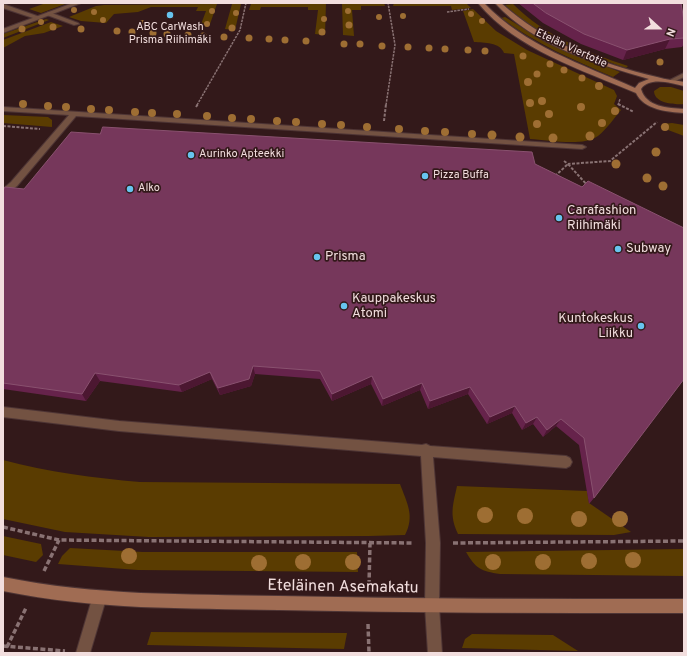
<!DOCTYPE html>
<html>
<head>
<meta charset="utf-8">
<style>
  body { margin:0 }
  #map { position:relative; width:687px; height:656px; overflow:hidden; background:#33191a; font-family:Overpass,sans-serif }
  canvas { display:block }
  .frame { position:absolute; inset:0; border:4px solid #f2dede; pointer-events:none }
  .north { position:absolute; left:639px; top:8px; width:40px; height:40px; -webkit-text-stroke:3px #33191a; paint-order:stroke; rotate:111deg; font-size:11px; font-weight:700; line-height:16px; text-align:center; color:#f2dede }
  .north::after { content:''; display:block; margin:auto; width:14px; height:18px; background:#f2dede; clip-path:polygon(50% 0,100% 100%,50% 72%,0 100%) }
</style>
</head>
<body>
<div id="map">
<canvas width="687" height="656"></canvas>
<div class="frame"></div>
<div class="north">N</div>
</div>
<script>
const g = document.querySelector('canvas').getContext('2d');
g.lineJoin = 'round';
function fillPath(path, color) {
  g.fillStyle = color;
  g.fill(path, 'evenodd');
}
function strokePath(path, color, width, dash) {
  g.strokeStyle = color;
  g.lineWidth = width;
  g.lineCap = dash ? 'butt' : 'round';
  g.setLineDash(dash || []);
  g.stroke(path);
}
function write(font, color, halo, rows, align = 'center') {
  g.font = font + ' Overpass,sans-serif';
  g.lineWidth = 3.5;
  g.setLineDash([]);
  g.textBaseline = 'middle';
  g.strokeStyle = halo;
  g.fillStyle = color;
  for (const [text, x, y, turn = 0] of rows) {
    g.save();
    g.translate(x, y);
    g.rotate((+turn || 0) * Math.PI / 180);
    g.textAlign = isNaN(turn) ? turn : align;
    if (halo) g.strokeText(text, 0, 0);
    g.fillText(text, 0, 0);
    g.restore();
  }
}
fillPath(new Path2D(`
  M46 3H68L41 13 29 9Z
  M326 3 325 35 315 34 318 10H308V7H261L260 10H249L251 4Z
  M384 3 385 6H361V10H352L354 36 343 35 342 4Z
  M394 3H466L471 8 452 10 451 6H393Z
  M217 4 210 24 200 27 206 11H196L198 7H151L138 12 114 14 106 23 81 21 69 17 96 6 104 5Z
  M232 4H241L235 30 225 29Z
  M513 4C545 36 586 52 628 66L626 68C583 53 538 37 505 5Z
  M473 9 496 31 527 50 614 90 617 96 614 104 621 110C614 118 607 129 598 136 584 147 548 140 530 139L514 54 504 53C500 42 484 43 474 42L463 11Z
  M505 17 547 43 620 72 613 77C574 60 536 44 501 18Z
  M46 19 49 20 3 38V34Z
  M51 22 63 26 44 33 25 36 3 48V40Z
  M660 87H671L684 91V104C674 105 654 103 654 91Z
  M3 115 48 117 52 120V127L3 123Z
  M672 123 684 125V136L660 127 663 124Z
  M3 460C48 472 94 478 140 482L400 484C407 503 415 516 405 535L369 536 149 537 65 532 3 519Z
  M457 486 587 491 589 503 631 532 614 535 458 534C449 515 453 505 457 486Z
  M3 536 41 544 43 555 36 562 3 555Z
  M70 548 143 552H357L358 572 138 570 58 564 62 556Z
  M684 549V576L500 574C481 571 476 569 466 552Z
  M151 632 347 633 344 649 147 645Z
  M472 634 553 635 578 651 462 648 465 639Z`), '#5a3c01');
const lane = new Path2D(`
  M3 4 40 17 41 18 36 19 3 8Z
  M49 12 78 23 79 24 74 25 47 15V13Z
  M3 107 582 145 586 147 582 149 76 116 17 186 3 195V189L11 182 69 115 3 111Z
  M3 407 119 421 422 445 426 444 430 446 566 456 570 458 572 462 570 466 566 468 433 457 440 543 439 606 442 653H428L425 606 426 543 421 456 119 431 3 417Z
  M99 592 104 594 106 599 90 653H76L92 599 94 594Z`);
const street = new Path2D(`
  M73 3H81L3 33V29Z
  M684 73V77L671 83 668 81Z`);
const secondary = new Path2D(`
  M478 3H484C525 46 582 64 635 88L639 83 649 79C595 63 534 46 495 3H501C544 42 601 64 657 77 666 80 675 80 684 82V86C672 83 649 76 641 89 646 107 668 108 684 109V113C668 112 644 110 636 93 582 70 517 50 478 3Z
  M3 577C97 596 184 594 279 596 414 599 549 599 684 599V613C549 613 414 613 279 610 184 608 97 610 3 591Z`);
strokePath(lane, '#4e3535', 2);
strokePath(street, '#4e3535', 2);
strokePath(secondary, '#4e3535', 2);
strokePath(new Path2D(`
  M93 3H123
  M447 12 469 9
  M197 105 240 30 246 3
  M386 105 395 45 388 3
  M618 105 620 99`), '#897273', 1.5, [2.5, 1]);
strokePath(new Path2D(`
  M618 104 634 112
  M196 107 198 104
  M384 121 386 104
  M3 126 40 129
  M564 161 568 164 610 161 657 122
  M555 176 568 164 588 186`), '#897273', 2, [3, 1.5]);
strokePath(new Path2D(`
  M3 527 59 540 414 543
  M453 543 684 541
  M44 571 59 540
  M369 585 370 543
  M368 624 369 653
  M3 646 65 651
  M7 647 26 608`), '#897273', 3.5, [5, 2.5]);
fillPath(lane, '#735242');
fillPath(street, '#735242');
fillPath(secondary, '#a06c53');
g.fillStyle = '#9e6e33';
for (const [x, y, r] of [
  [74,10,3],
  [212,11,3],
  [348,11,3],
  [94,12,3],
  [236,13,3],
  [471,14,3],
  [403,16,3],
  [379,17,3],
  [324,19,3],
  [103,20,3],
  [482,21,3],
  [41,22,3],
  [142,23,3],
  [207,24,3],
  [349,25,3.5],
  [53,27,3.5],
  [232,28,3.5],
  [22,29,3.5],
  [81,29,3.5],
  [117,31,3.5],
  [132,32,3.5],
  [322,32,3.5],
  [153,33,3.5],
  [167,34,3.5],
  [188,35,3.5],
  [203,36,3.5],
  [224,37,3.5],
  [249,38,3.5],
  [269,39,3.5],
  [285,40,3.5],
  [306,41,3.5],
  [344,44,3.5],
  [360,44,3.5],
  [382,46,3.5],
  [408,47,3.5],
  [429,48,3.5],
  [445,49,3.5],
  [468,50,3.5],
  [485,51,3.5],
  [523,56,3.5],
  [660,62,3.5],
  [550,64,3.5],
  [564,70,3.5],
  [537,74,3.5],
  [582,78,3.5],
  [528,82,4],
  [599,86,4],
  [542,101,4],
  [530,103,4],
  [23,104,4],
  [48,106,4],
  [66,107,4],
  [581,107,4],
  [91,109,4],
  [109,110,4],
  [615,111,4],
  [135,112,4],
  [152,113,4],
  [177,114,4],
  [549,114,4],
  [207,116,4],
  [232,118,4],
  [251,119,4],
  [277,121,4],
  [296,122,4],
  [602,123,4],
  [322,124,4],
  [537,124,4],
  [341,125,4],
  [367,127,4],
  [665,127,4],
  [399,129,4],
  [425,131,4],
  [445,132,4],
  [472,134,4],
  [492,135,4.5],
  [590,136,4.5],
  [520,137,4.5],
  [553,138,4.5],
  [656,152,4.5],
  [616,164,4.5],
  [647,178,4.5],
  [663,186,4.5],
  [485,515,8],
  [525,516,8],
  [579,519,8],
  [620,519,8],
  [129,556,8],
  [633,560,8],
  [589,561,8],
  [303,562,8],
  [353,562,8],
  [493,562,8],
  [543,562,8],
  [259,563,8]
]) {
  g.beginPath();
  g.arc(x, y, r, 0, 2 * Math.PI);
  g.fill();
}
fillPath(new Path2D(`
  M518 3H681L684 21V44L682 47 665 49 623 60 581 44 543 23Z
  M535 164 582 187 594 498 589 504 579 445 556 426 543 437 533 424 522 430 512 413 487 424 468 394 428 409 420 390 382 406 371 384 332 401 320 379 255 374 251 386 220 395 212 379 182 392 100 381 86 401 3 389V190Z`), '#66234b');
fillPath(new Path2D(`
  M670 39 665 49 623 60 627 50Z
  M253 366 255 374 251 386 220 395 218 388Z
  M210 372 212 379 182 392 179 385Z
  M95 373 100 381 86 401 82 394Z
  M372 376 371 384 332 401V394Z
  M422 383 420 390 382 406 383 399Z
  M470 387 468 394 428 409 430 401Z
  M515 406 512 413 487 424 490 417Z
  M537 417 533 424 522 430 526 423Z
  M561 419 556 426 543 437 547 430Z`), '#4c1731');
const building = new Path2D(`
  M533 3H681L684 21V38L670 39 627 50 584 34 546 13Z
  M103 127 532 152 535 164 582 187 588 181 684 228V379L594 498 584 438 561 419 547 430 537 417 526 423 515 406 490 417 470 387 430 401 422 383 383 399 372 376 332 394 320 371 253 366 249 379 218 388 210 372 179 385 95 373 82 394 3 383V190L5 187 24 189 71 132 100 134Z`);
fillPath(building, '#76375b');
strokePath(building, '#89516f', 1);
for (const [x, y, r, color] of [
  [170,15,4,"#67c4ef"],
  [191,155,4,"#67c4ef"],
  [425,176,4,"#67c4ef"],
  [130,189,4,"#67c4ef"],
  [559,218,4,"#67c4ef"],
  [618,249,4,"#67c4ef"],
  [317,257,4,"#67c4ef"],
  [344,306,4,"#67c4ef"],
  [641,326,4,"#67c4ef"]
]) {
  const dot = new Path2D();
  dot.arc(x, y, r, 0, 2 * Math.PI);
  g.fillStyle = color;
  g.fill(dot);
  strokePath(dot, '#33191a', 1.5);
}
write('11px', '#f2dede', '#33191a', [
  ["ABC CarWash",170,28,"center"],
  ["Prisma Riihimäki",170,41,"center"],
  ["Aurinko Apteekki",199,155],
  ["Pizza Buffa",433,176],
  ["Alko",138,189]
], 'left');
write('11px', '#f2dede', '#33191a', [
  ["Etelän Viertotie",571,49,25]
]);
write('13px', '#f2dede', '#33191a', [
  ["Carafashion",567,211],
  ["Riihimäki",567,226],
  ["Subway",626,249],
  ["Prisma",325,257],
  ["Kauppakeskus",352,299],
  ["Atomi",352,314],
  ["Kuntokeskus",633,319,"right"],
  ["Liikku",633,334,"right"]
], 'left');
write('16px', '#f2dede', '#33191a', [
  ["Eteläinen Asemakatu",343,588,1]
]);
</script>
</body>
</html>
